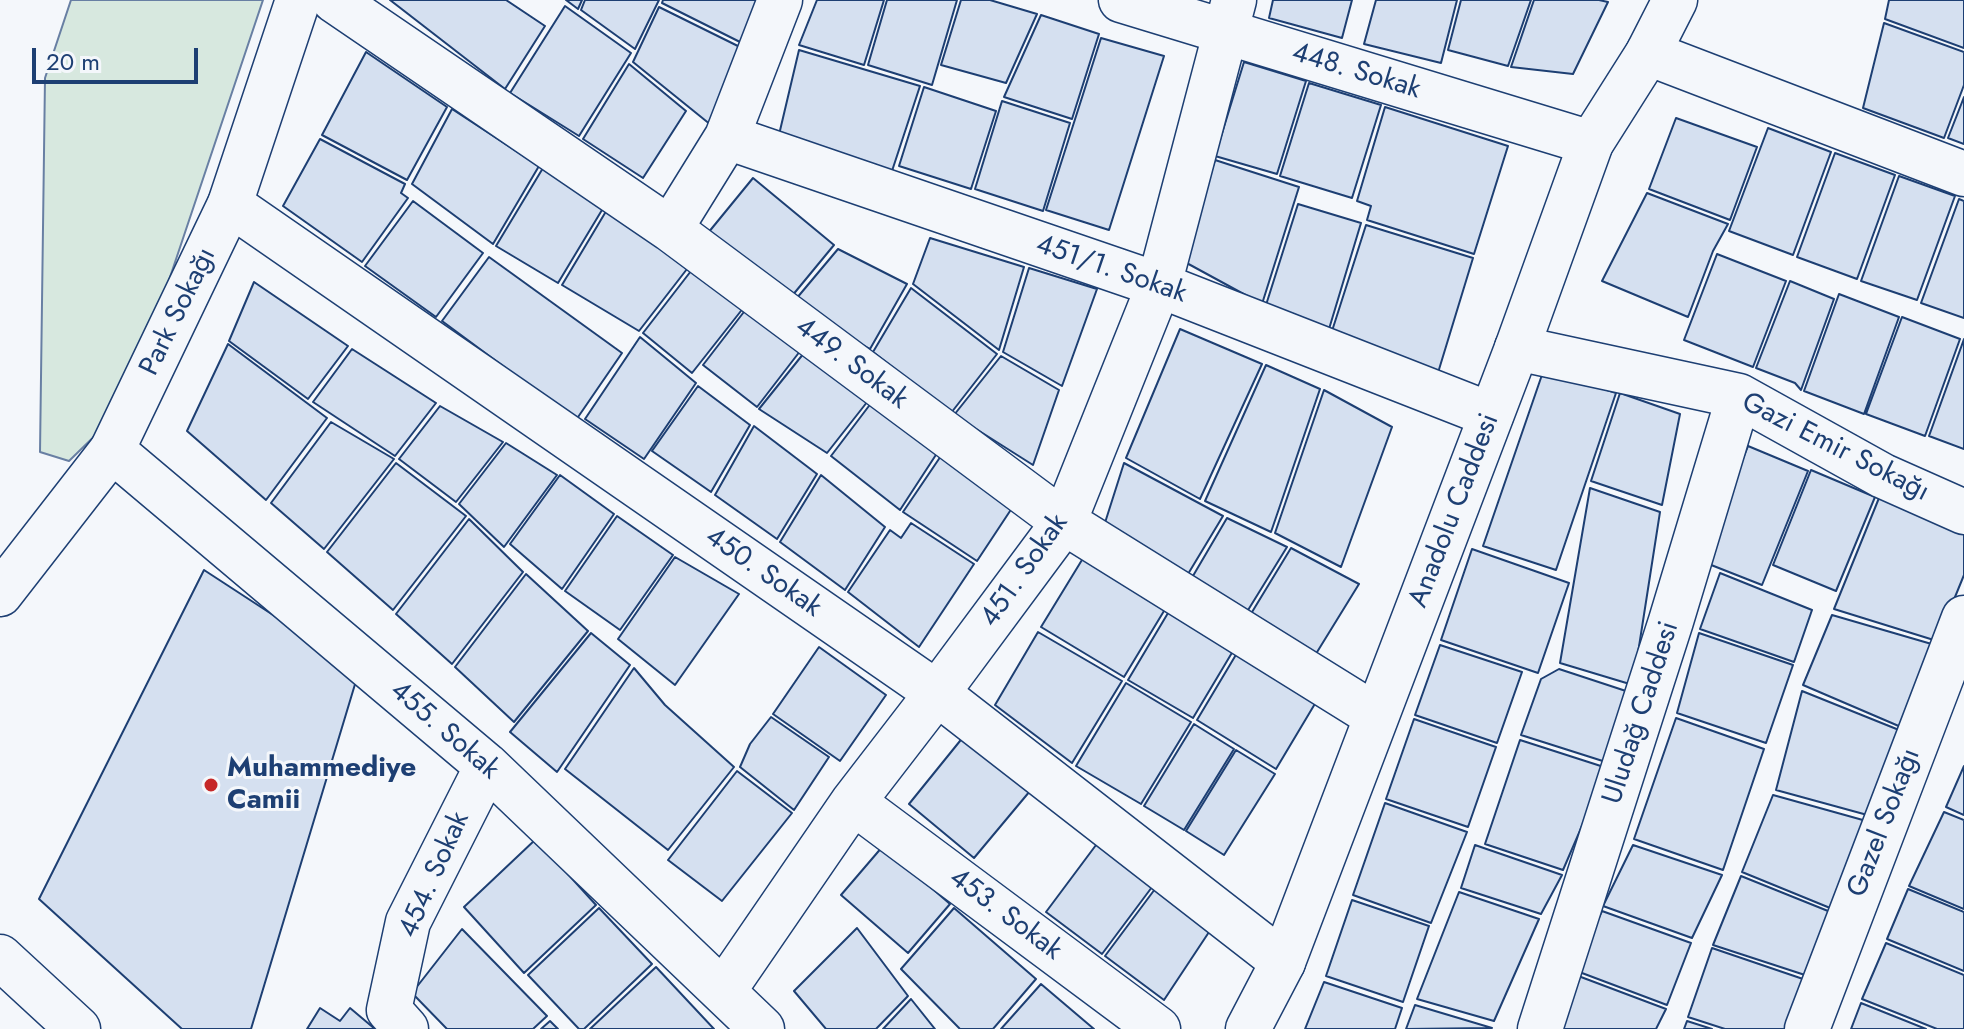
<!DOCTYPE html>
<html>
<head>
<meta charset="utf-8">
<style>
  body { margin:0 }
  #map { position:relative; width:1964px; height:1029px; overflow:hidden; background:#f4f7fb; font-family:Jost,sans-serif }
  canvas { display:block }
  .scale { position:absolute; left:32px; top:48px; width:166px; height:36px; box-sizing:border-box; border:4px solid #1d3f73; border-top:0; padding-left:10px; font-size:24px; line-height:28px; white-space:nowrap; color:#1d3f73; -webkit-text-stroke:6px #f4f7fb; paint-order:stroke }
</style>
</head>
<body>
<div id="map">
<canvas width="1964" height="1029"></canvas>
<div class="scale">20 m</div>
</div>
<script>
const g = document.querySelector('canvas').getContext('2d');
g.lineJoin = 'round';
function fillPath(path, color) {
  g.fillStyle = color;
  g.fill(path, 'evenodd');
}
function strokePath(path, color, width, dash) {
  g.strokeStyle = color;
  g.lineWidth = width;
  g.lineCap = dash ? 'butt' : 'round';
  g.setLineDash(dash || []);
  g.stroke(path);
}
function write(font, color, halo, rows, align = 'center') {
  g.font = font + ' Jost,sans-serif';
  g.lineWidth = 6;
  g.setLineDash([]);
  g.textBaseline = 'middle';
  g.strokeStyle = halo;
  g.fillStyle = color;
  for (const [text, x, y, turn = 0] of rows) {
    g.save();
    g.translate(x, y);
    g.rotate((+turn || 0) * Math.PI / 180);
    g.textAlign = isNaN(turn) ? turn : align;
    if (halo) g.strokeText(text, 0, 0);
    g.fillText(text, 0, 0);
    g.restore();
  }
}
const green = new Path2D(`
  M71 0H263L163 298 110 421 69 461 40 452 45 78Z`);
fillPath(green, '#d7e8df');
strokePath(green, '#687fa3', 2);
const building = new Path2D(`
  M390 0H506L545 26 505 89Z
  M566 0H582L578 9Z
  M585 0H659L635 49 581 10Z
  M663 0H767L750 47 662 3Z
  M817 0H884L864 65 799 45Z
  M887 0H957L932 85 868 65Z
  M961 0H990L1037 14 1006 83 941 65Z
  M1273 0H1352L1342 38 1269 18Z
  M1376 0H1457L1441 63 1364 44Z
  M1461 0H1531L1508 66 1448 50Z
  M1534 0H1599L1608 2 1573 74 1511 67Z
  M1889 0H1964V48L1885 19Z
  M565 6 631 53 579 136 510 93Z
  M659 7 748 51 711 125 633 62Z
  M1041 15 1099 34 1072 119 1004 97Z
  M1884 23 1964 52V85L1944 138 1863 108Z
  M1101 38 1164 56 1109 230 1046 210Z
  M799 50 920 86 891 174 778 139Z
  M366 52 447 107 407 180 322 135Z
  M1244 62 1306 81 1277 174 1215 156Z
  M629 64 686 111 643 178 583 139Z
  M1309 83 1381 105 1352 198 1280 176Z
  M924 87 996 111 971 189 899 166Z
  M1964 97V144L1948 138Z
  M1002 101 1070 123 1043 211 975 189Z
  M1385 107 1508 146 1474 254 1367 220 1371 206 1357 201Z
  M452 109 539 166 493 244 412 184Z
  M1676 118 1757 147 1730 220 1649 189Z
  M1768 128 1831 152 1793 255 1729 231Z
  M320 139 405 184 401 193 408 198 362 262 283 206Z
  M1835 153 1895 175 1857 279 1797 257Z
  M1215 160 1299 187 1262 304 1183 261Z
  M543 168 605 205 558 283 496 246Z
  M1899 176 1955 196 1917 300 1861 281Z
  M753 178 834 245 787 302 708 233Z
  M1647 193 1728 224 1713 251 1688 317 1602 281Z
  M1959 199 1964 201V318L1921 303Z
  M413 201 483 253 436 317 365 266Z
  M1298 204 1361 223 1329 329 1266 305Z
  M608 208 687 269 639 331 562 285Z
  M1366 225 1473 258 1437 376 1332 331Z
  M930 238 1024 267 999 350 913 284Z
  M838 249 907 284 870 349 791 305Z
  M1717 254 1786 281 1753 367 1684 340Z
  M489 257 622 353 576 420 442 321Z
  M1029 268 1097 289 1062 386 1003 352Z
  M691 271 748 302 692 373 643 333Z
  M1790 281 1834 299 1801 390 1795 383 1756 368Z
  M254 282 348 346 308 399 229 341Z
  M911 288 997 354 951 413 873 352Z
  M1839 294 1899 317 1864 414 1804 391Z
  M750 304 804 346 757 407 703 365Z
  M1902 317 1960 339 1925 436 1866 414Z
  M1180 329 1262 364 1200 499 1126 458Z
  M640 337 696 383 644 459 585 419Z
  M1964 339V449L1929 436Z
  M228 344 327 418 266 500 187 431Z
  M808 348 875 392 827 453 759 409Z
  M352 349 436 403 395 456 313 402Z
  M1001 356 1059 390 1033 465 954 415Z
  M1266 365 1320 389 1271 532 1205 501Z
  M1544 369 1616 393 1556 570 1483 546Z
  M698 386 750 425 711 492 652 451Z
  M1324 390 1392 427 1341 567 1275 533Z
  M1620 393 1680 414 1662 505 1591 481Z
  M878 394 943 444 900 510 831 456Z
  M440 406 503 442 456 502 399 459Z
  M331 422 394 459 324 549 271 503Z
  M754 426 817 474 777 539 715 495Z
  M506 443 557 475 504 547 459 504Z
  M1748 446 1808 471 1762 585 1701 561Z
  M947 447 1014 505 977 561 903 512Z
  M396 463 466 516 393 610 327 552Z
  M1124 463 1223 516 1185 579 1103 529Z
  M1811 470 1875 497 1836 591 1773 565Z
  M560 475 614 514 562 589 510 544Z
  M821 475 885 527 845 590 780 542Z
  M1590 488 1660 512 1633 685 1560 663Z
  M1879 498 1964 525V575L1937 641 1834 609Z
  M617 516 673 555 620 630 565 591Z
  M1227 518 1287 547 1245 615 1190 581Z
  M469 519 523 572 452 664 396 614Z
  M911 523 974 564 919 647 848 592 890 530 901 538Z
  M1291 548 1359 584 1314 657 1249 617Z
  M1472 549 1569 583 1538 673 1441 640Z
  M1085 555 1167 606 1124 677 1041 627Z
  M675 557 739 594 675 685 618 639Z
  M204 570 359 671 251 1029H182L39 899Z
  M1720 573 1812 610 1794 662 1700 629Z
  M526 574 588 631 514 722 455 667Z
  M1171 608 1236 646 1193 718 1128 680Z
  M1832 615 1935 645 1901 727 1803 685Z
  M1038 632 1122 681 1072 763 995 705Z
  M591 633 630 665 557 772 510 732Z
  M1699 633 1793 665 1766 743 1677 713Z
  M1440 645 1522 672 1497 743 1415 715Z
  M819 647 886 695 840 761 773 714Z
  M1240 648 1319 697 1276 769 1197 720Z
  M634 668 665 705 734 767 668 850 565 769Z
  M1559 669 1632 693 1609 763 1521 735 1541 679Z
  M1126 683 1191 722 1141 804 1076 766Z
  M1802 691 1899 730 1871 816 1776 790Z
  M771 717 829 757 794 810 740 767 750 744Z
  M1676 718 1764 749 1723 870 1634 839Z
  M1414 719 1496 747 1468 827 1386 799Z
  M1194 724 1234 749 1184 830 1144 806Z
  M964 736 1030 791 974 858 909 804Z
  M1520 740 1607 768 1563 870 1485 844Z
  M1236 750 1275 774 1224 855 1186 831Z
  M1964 766V815L1946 807Z
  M737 771 792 813 722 901 668 860Z
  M1773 795 1870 822 1835 910 1742 872Z
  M1385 803 1467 832 1431 923 1353 895Z
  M1944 812 1964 820V909L1909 886Z
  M536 839 596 905 524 973 464 907Z
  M1099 841 1155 883 1102 954 1046 912Z
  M1475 845 1562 875 1541 914 1461 888Z
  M1633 845 1722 875 1692 938 1603 906Z
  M883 846 950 904 908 953 841 895Z
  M1741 876 1833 913 1808 976 1713 945Z
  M1158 885 1213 926 1164 1000 1105 956Z
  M1908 889 1964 912V971L1887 939Z
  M1459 892 1539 919 1494 1021 1417 999Z
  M1352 900 1429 926 1403 1002 1326 976Z
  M599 908 652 964 584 1029H579L528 975Z
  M954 908 1036 979 993 1029H960L901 969Z
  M1602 911 1691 943 1667 1005 1574 970Z
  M857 928 908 996 876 1029H826L794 991Z
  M462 929 547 1016 533 1029H447L412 993Z
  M1886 943 1964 975V1029H1937L1862 999Z
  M1712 948 1806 980 1786 1029H1725L1688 1017Z
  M656 967 714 1029H590Z
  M1573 974 1666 1009 1656 1029H1547Z
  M1324 982 1402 1008 1395 1029H1305Z
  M1041 984 1094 1029H1001Z
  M911 999 935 1029H883Z
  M1861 1003 1926 1029H1851Z
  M1415 1005 1492 1028 1406 1029Z
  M320 1008 340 1021 350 1008 375 1029H307Z
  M550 1021 558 1029H541Z
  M1687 1021 1712 1029H1684Z`);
fillPath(building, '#d5e0f0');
strokePath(building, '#1d3f73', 2);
const street = new Path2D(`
  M334 0 670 229 1064 522 1376 716
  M1121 0 1591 143
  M1648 53 1964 174
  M727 137 1159 285 1491 415
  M230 204 937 693 1283 962
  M670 229 727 137 780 0
  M1517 348 1739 396 1883 476 1964 512
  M112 450 487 766 762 1029
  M853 802 1158 1029
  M0 957 78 1029
  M724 990 853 802 937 693 1064 522 1159 285 1234 0
  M406 1029 389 1010 408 922 487 766
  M1540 1029 1671 621 1739 396
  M1807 1029 1964 618`);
const secondary = new Path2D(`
  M0 594 112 450 230 204 298 0
  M1248 1029 1283 962 1517 348 1591 143 1648 53 1675 0`);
strokePath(street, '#1d3f73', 47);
strokePath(secondary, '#1d3f73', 47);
strokePath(street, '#f4f7fb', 44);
strokePath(secondary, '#f4f7fb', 44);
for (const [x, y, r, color] of [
  [211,785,8,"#c62828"]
]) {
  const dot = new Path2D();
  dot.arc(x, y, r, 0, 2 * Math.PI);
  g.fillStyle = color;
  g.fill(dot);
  strokePath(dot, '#f4f7fb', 3);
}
write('28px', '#1d3f73', '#f4f7fb', [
  ["448. Sokak",1356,72,17],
  ["451/1. Sokak",1111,270,19],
  ["Park Sokağı",179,312,-64],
  ["449. Sokak",851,364,37],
  ["Gazi Emir Sokağı",1835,448,27],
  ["Anadolu Caddesi",1455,511,-69],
  ["451. Sokak",1025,571,-55],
  ["450. Sokak",763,573,35],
  ["Uludağ Caddesi",1642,713,-72],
  ["455. Sokak",444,731,41],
  ["Gazel Sokağı",1885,823,-69],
  ["454. Sokak",435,875,-66],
  ["453. Sokak",1005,915,37]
]);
write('bold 28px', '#1d3f73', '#f4f7fb', [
  ["Muhammediye",227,769],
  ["Camii",227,801]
], 'left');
</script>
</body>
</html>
